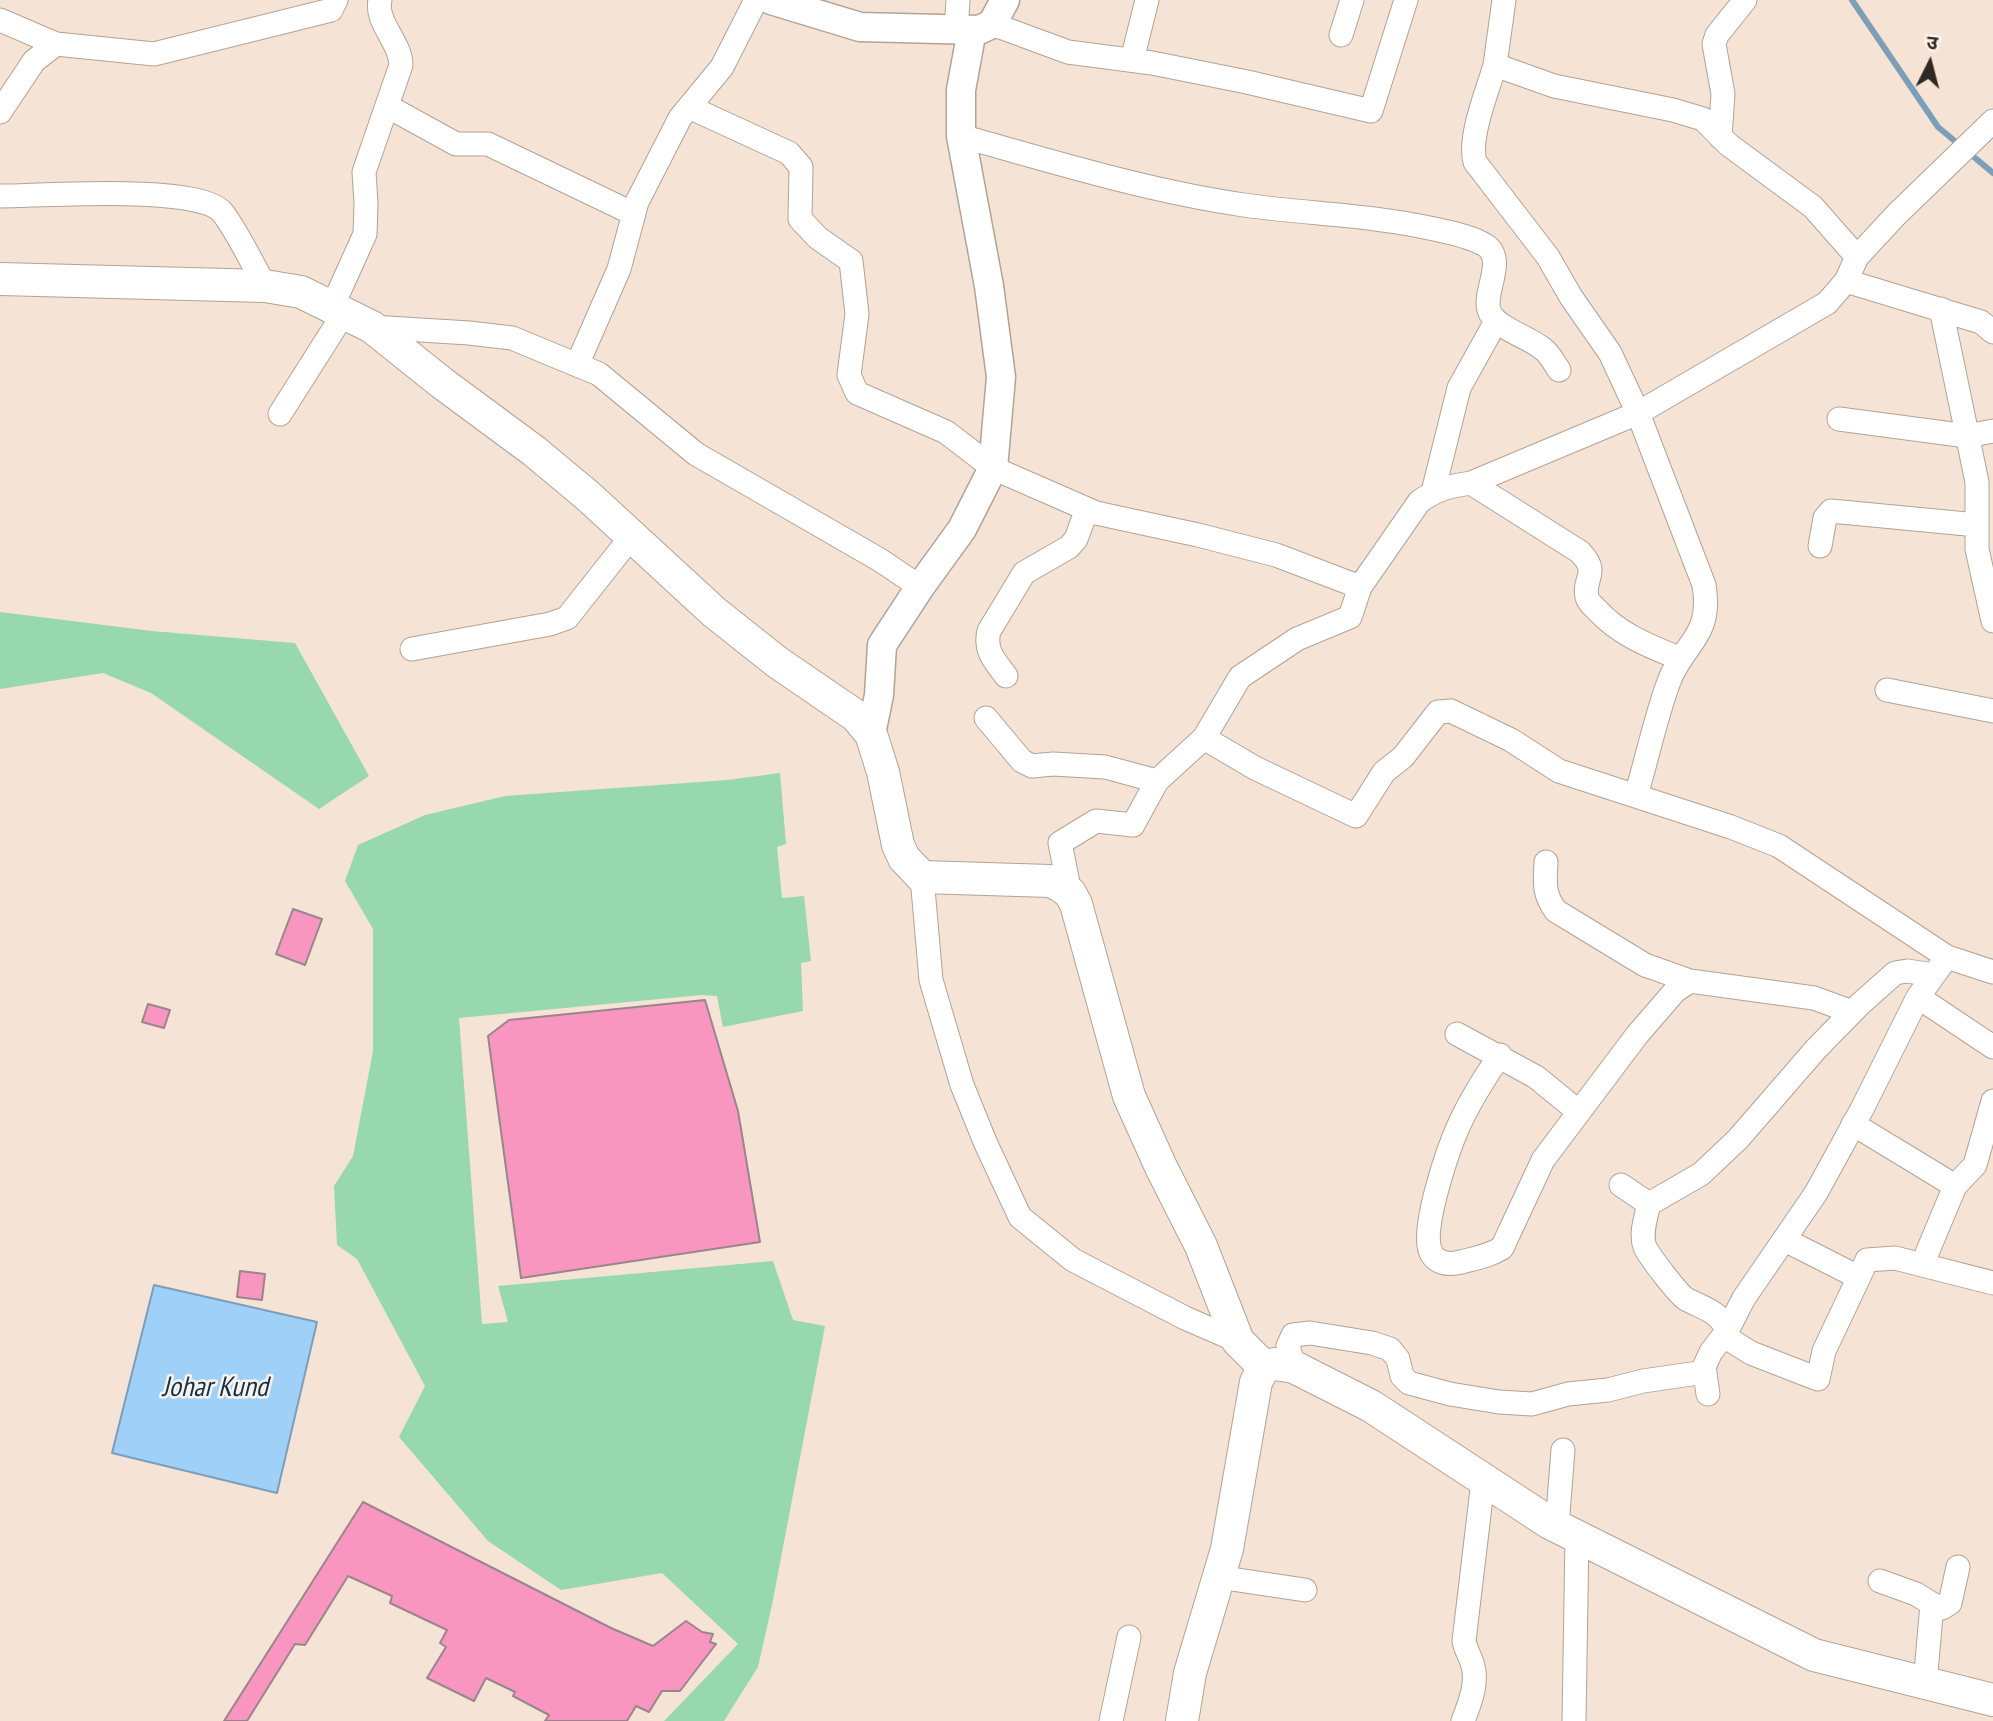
<!DOCTYPE html>
<html>
<head>
<meta charset="utf-8">
<style>
  body { margin:0 }
  #map { position:relative; width:1993px; height:1721px; overflow:hidden; background:#f5e4d5; font-family:"PT Sans Narrow","Noto Sans Devanagari",sans-serif }
  canvas { display:block }
  .north { position:absolute; left:1895px; top:28px; width:70px; height:70px; -webkit-text-stroke:5px #fdf2ea; paint-order:stroke; rotate:6deg; font-size:19px; font-weight:700; line-height:28px; text-align:center; color:#2f2823 }
  .north::after { content:''; display:block; margin:auto; width:24px; height:32px; background:#2f2823; clip-path:polygon(50% 0,100% 100%,50% 72%,0 100%) }
</style>
</head>
<body>
<div id="map">
<canvas width="1993" height="1721"></canvas>
<div class="north">उ</div>
</div>
<script>
const g = document.querySelector('canvas').getContext('2d');
g.lineJoin = 'round';
function fillPath(path, color) {
  g.fillStyle = color;
  g.fill(path, 'evenodd');
}
function strokePath(path, color, width, dash) {
  g.strokeStyle = color;
  g.lineWidth = width;
  g.lineCap = dash ? 'butt' : 'round';
  g.setLineDash(dash || []);
  g.stroke(path);
}
function write(font, color, halo, rows, align = 'center') {
  g.font = font + ' "PT Sans Narrow",sans-serif';
  g.lineWidth = 5;
  g.setLineDash([]);
  g.textBaseline = 'middle';
  g.strokeStyle = halo;
  g.fillStyle = color;
  for (const [text, x, y, turn = 0] of rows) {
    g.save();
    g.translate(x, y);
    g.rotate((+turn || 0) * Math.PI / 180);
    g.textAlign = isNaN(turn) ? turn : align;
    if (halo) g.strokeText(text, 0, 0);
    g.fillText(text, 0, 0);
    g.restore();
  }
}
fillPath(new Path2D(`
  M0 612 152 631 295 643 369 776 319 809 151 693 103 673 0 689Z
  M780 773 786 844 777 847 782 898 804 896 811 961 801 963 803 1011 723 1027 717 996 702 995 459 1018 482 1324 508 1322 498 1286 773 1261 793 1320 825 1326 772 1605 758 1667 724 1721H664L738 1644 662 1573 561 1590 488 1541 399 1437 425 1386 357 1259 337 1245 334 1186 353 1156 373 1051V929L345 881 358 845 425 815 505 796 727 780Z`), '#98d8af');
const water = new Path2D(`
  M154 1285 317 1322 277 1493 112 1453Z`);
fillPath(water, '#9fd1f8');
strokePath(water, '#7d9eb8', 2);
strokePath(new Path2D(`
  M1852 0 1938 127 1993 173`), '#7d9eb8', 6);
const building = new Path2D(`
  M293 909 322 919 305 965 276 954Z
  M705 1000 738 1111 760 1242 521 1278 488 1036 509 1020Z
  M148 1004 170 1010 164 1028 142 1022Z
  M240 1271 265 1274 262 1300 237 1297Z
  M363 1502 611 1628 653 1646 686 1621 702 1632 713 1634 710 1642 716 1644 680 1691H662L649 1712 636 1706 627 1721H545L549 1715 513 1696 515 1692 486 1678 474 1701 427 1678 446 1647 440 1643 447 1630 390 1603 392 1596 348 1576 305 1645 295 1644 247 1721H224Z`);
fillPath(building, '#f896bf');
strokePath(building, '#9a858d', 2);
const minor = new Path2D(`
  M1504 0 1495 65 1554 86 1673 110 1703 119 1729 145 1813 207 1857 257
  M0 20 56 44 154 54 331 10 336 0
  M992 24 1068 52 1152 63 1247 82 1371 111 1406 0
  M956 30 958 0
  M1341 35 1352 0
  M1132 60 1147 0
  M1495 65C1488 90 1468 137 1475 162L1548 257 1571 297 1610 353 1638 413 1704 585C1713 638 1682 643 1668 684 1655 720 1647 759 1636 795
  M387 106 456 144H488L634 214
  M689 107 789 153 801 167 800 219 818 238 851 261 857 314 849 375 857 393 946 432 993 468 1096 513 1198 535 1276 555 1360 587 1419 502C1436 489 1450 486 1471 483L1638 413 1827 303 1846 281 1857 257 1896 215 1993 121
  M0 112 34 61 56 44
  M961 136C1054 162 1148 191 1244 205 1308 214 1372 215 1434 229 1451 233 1470 236 1485 245 1507 259 1483 292 1489 310 1494 328 1528 336 1543 349 1550 354 1554 363 1559 370
  M1720 137 1723 94 1714 44 1717 35 1745 0
  M0 196C40 196 198 184 222 212 236 229 253 265 265 286
  M1846 281 1981 322 1993 332
  M332 307 365 234 366 203 364 172 401 65C401 42 375 23 380 0
  M1941 309 1977 482V549L1993 621
  M372 327 469 333 512 338 599 374 696 454 880 560 920 587
  M577 365 619 269 637 202 680 118 722 67 756 0
  M280 414 344 313
  M1839 419 1967 436 1993 431
  M1471 483 1580 552C1601 574 1582 578 1587 597 1588 602 1593 606 1597 610 1620 635 1649 646 1681 659
  M1433 492 1459 388 1495 323
  M1820 546 1825 518 1831 511 1977 525
  M1360 587 1350 617 1297 639 1240 677 1204 738 1255 768 1356 816 1384 772 1403 757 1438 712 1451 711 1511 740 1559 771 1731 827 1779 846 1947 957 1993 972
  M412 649 550 624 567 618 631 537
  M1006 676C995 661 984 651 989 631L1024 573 1069 547 1076 539 1087 509
  M1887 690 1993 711
  M986 718 1022 761 1032 766 1053 764 1105 767 1157 781
  M1546 862C1545 882 1543 894 1556 911L1645 965 1690 981
  M922 877 931 980 962 1085 986 1144 1020 1217 1073 1260 1185 1318 1238 1341
  M1070 893 1060 843 1096 821 1133 825 1157 781 1204 738
  M1918 997 1993 1047
  M1457 1034 1536 1077 1579 1112
  M1500 1055C1485 1077 1470 1101 1459 1125 1448 1149 1422 1226 1430 1250 1435 1264 1449 1265 1461 1262 1476 1258 1489 1256 1502 1248L1543 1160 1637 1035 1675 991 1690 981 1814 998 1852 1012
  M1853 1124 1955 1186
  M1621 1185 1649 1204C1646 1217 1640 1234 1645 1247 1649 1256 1678 1294 1686 1299 1704 1309 1720 1311 1727 1331
  M1649 1204 1701 1174 1738 1139 1816 1049 1859 1005 1895 973 1907 971 1934 975
  M1785 1240 1858 1277
  M1922 1265 1955 1186 1975 1165 1993 1101
  M1724 1336 1751 1353 1818 1379 1824 1351 1867 1260 1895 1258 1993 1283
  M1294 1367 1288 1346 1293 1335 1310 1333 1372 1343 1390 1349 1398 1359 1402 1376 1409 1383 1450 1394 1499 1402 1532 1404 1568 1394 1608 1390 1643 1381 1705 1372
  M1708 1394 1704 1367 1711 1352 1727 1331 1744 1298 1816 1193 1862 1109 1918 997 1947 957
  M1557 1526 1563 1450
  M1218 1577 1305 1590
  M1880 1581 1916 1594 1932 1604 1925 1684
  M1932 1604 1942 1608 1950 1603 1958 1567
  M1111 1721 1129 1637
  M1463 1721C1469 1705 1478 1684 1473 1666 1471 1657 1466 1651 1464 1641L1483 1481
  M1574 1721 1577 1536`);
const tertiary = new Path2D(`
  M771 0 860 27 979 30 992 24 1005 0
  M871 734 879 695 882 645 920 587 962 529 993 468 1001 377 989 286 961 136V90L972 30`);
const secondary = new Path2D(`
  M0 279 265 286 301 292 372 327 442 383 534 451 588 496 714 612 777 662 856 716 871 734 883 772 898 845 904 858 922 877 1050 881 1061 886 1070 893 1076 904 1129 1096 1161 1167 1201 1246 1238 1341 1264 1367
  M1182 1721 1190 1673 1227 1549 1256 1382 1264 1367 1275 1364 1294 1367 1371 1406 1550 1523 1814 1655 1993 1700`);
strokePath(minor, '#b3a395', 25);
strokePath(tertiary, '#b3a395', 31);
strokePath(secondary, '#b3a395', 34);
strokePath(minor, '#fff', 23);
strokePath(tertiary, '#fff', 28);
strokePath(secondary, '#fff', 32);
write('italic 28px', '#0c334c', '#fdf2ea', [
  ["Johar Kund",215,1388]
]);
</script>
</body>
</html>
